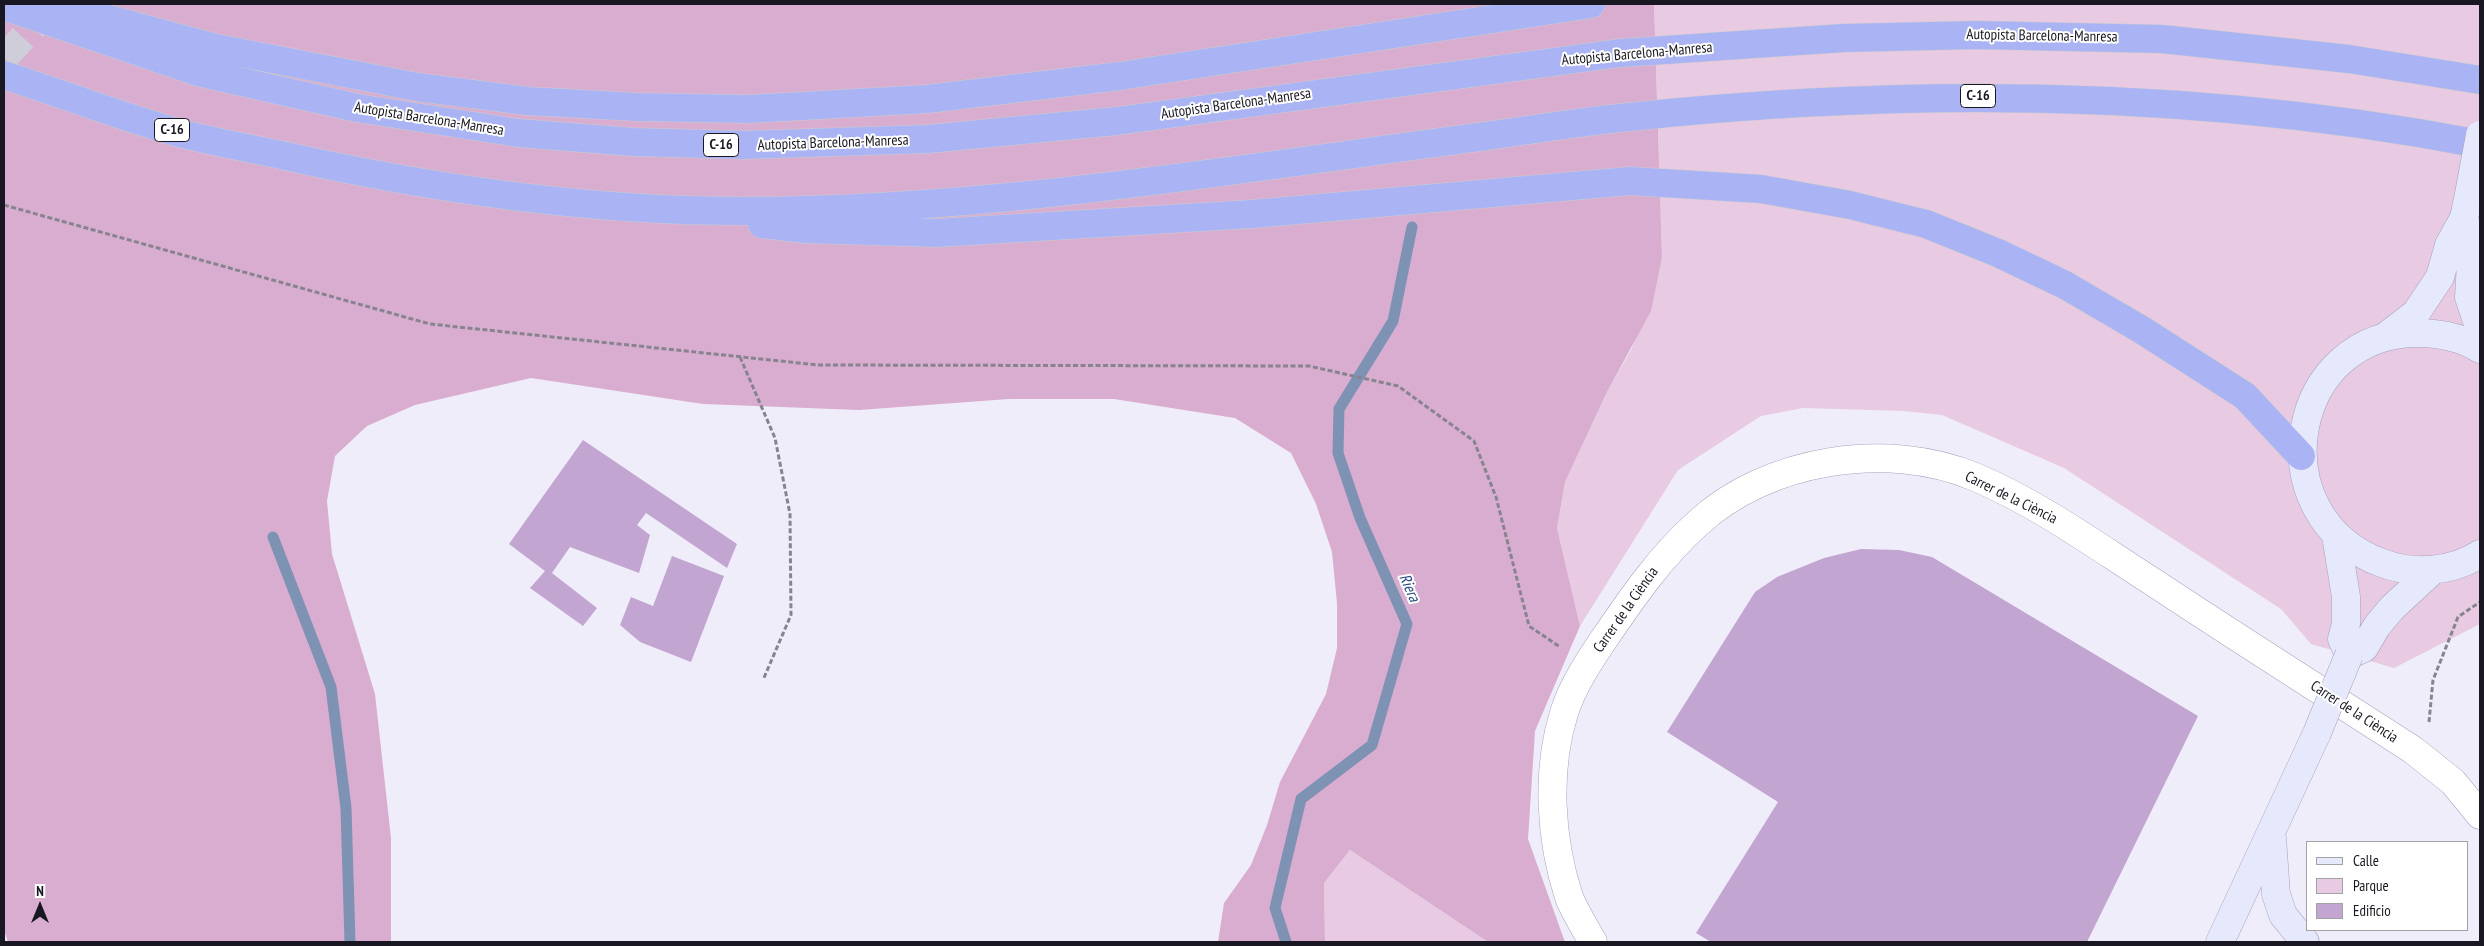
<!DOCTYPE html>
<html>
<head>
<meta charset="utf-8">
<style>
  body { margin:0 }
  #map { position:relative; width:2484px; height:946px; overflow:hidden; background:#f0edfa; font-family:"PT Sans Narrow",sans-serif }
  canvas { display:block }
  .frame { position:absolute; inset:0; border:5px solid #191722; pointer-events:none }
  .legend { position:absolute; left:2306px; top:841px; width:162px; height:90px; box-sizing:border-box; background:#fff; border:1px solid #a3a2a7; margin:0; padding:6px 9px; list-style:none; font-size:15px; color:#191722 }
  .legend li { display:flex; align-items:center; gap:10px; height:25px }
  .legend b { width:25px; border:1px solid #a3a2a7 }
  .north { position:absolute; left:15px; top:881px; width:50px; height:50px; -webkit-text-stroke:4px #fff; paint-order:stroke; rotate:0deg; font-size:14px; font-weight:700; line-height:20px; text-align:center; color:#191722 }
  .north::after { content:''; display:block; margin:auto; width:18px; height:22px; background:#191722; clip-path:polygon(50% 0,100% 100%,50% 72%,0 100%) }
</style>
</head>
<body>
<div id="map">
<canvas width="2484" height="946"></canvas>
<div class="frame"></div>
<ul class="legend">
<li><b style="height:6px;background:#e6e8fc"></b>Calle</li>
<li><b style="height:14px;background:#e8cae2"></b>Parque</li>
<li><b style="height:14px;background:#c2a5d1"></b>Edificio</li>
</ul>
<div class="north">N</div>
</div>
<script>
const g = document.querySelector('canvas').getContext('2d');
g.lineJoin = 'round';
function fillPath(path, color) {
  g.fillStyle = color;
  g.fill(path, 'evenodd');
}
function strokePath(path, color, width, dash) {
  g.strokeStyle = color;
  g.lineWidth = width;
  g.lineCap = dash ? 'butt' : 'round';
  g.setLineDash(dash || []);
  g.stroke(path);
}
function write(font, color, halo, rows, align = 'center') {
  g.font = font + ' "PT Sans Narrow",sans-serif';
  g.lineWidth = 4;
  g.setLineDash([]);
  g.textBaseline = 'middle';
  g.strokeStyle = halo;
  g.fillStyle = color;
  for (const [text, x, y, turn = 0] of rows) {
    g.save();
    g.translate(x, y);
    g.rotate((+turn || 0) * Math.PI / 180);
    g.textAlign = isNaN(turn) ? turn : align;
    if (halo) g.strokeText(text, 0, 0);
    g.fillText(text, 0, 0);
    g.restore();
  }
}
fillPath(new Path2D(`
  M1654 4H2480V624L2394 668 2311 644 2281 609 2064 468 1942 415 1904 411 1803 408 1761 416 1678 470 1580 626 1557 528 1565 482 1606 394 1632 348 1662 258Z
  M1350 850 1488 942H1325L1324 883Z`), '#e8cae2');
fillPath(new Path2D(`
  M4 4H1654L1662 257 1651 311 1606 394 1565 482 1557 528 1580 626 1535 731 1528 839 1565 942H1488L1350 850 1324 883 1325 942H1218L1224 903 1251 865 1267 825 1280 782 1326 694 1337 648V603L1332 552 1316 504 1291 453 1235 418 1114 399H1009L859 410 703 404 531 378 415 405 367 426 335 456 327 501 332 554 375 694 391 838V942H8L4 930Z`), '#d9add0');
strokePath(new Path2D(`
  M273 537 331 687 346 808 350 942
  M1286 942 1275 908 1301 799 1372 745 1407 624 1360 518 1338 453 1339 409 1393 321 1412 227`), '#7e92b4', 11);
fillPath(new Path2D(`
  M583 440 737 544 727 568 646 513 637 525 650 535 639 573 570 547 552 573 597 608 583 626 530 588 545 571 509 544Z
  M1861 549 1899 550 1932 557 2198 716 2087 942H1711L1696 933 1778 802 1667 732 1755 592 1777 577 1824 558Z
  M672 556 724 576 691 662 640 642 620 625 631 597 653 606Z`), '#c2a5d1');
strokePath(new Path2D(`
  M4 58 54 4`), '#d0cdda', 28, [28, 14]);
const street = new Path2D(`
  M1593 942C1585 928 1575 912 1569 897 1550 839 1546 771 1564 713 1572 687 1589 661 1604 639 1632 598 1660 557 1697 524 1766 459 1888 440 1975 477 2039 504 2095 545 2153 582 2239 639 2326 694 2413 750L2453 782 2480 815`);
const secondary = new Path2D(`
  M2464 218 2472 247 2469 297 2480 330
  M2386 336 2416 313 2440 277 2449 245 2464 218 2469 194
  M2480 349C2463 338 2443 334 2423 333 2288 328 2256 517 2382 563 2413 575 2452 572 2480 554
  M2336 535 2346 597V624L2342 639 2349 655 2364 648 2377 626 2392 608 2433 570
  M2272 838 2276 894 2283 915 2305 942
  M2220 942 2317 733`);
const highway = new Path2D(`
  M53 4 216 48 417 87 527 101 637 107 749 109 927 99 1120 76 1591 4
  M4 6 198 72 357 108 518 133 633 142 744 145 928 139 1117 121 1620 53 1844 38 1977 35 2162 39 2349 59 2480 80
  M4 75C63 94 122 117 183 134 215 142 248 148 281 155 432 189 587 211 742 211 990 211 1235 169 1479 137 1529 130 1579 122 1629 117 1913 87 2200 90 2480 144
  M762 224 805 229 936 233 1252 214 1630 181 1761 189 1850 205 1926 224 1998 253 2065 285 2142 330 2245 396 2301 456`);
strokePath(street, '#a8a1bf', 29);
strokePath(secondary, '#a8a1bf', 29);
strokePath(highway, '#ccccce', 29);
strokePath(new Path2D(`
  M4 205 430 324 818 365 1309 366 1398 386 1474 441 1496 497 1529 626 1560 647
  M740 357 775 438 790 514 791 615 763 680
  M2429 722 2433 680 2458 617 2480 602`), '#878490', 3, [5, 2.5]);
strokePath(street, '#fff', 28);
strokePath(secondary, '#e6e8fc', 28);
strokePath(highway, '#aab4f5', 28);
const secondaryBridge = new Path2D(`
  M2469 194 2480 135
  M2317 733 2349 655`);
strokePath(secondaryBridge, '#a8a1bf', 29, []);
strokePath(secondaryBridge, '#e6e8fc', 28);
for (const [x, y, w] of [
  [1978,96,35],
  [172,130,35],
  [721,145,35]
]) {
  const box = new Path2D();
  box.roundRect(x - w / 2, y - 11.5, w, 23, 4);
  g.fillStyle = '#fff';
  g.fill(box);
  strokePath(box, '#191722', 1);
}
write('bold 14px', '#191722', null, [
  ["C-16",1978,96],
  ["C-16",172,130],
  ["C-16",721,145]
]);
write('15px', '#191722', '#fff', [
  ["Autopista Barcelona-Manresa",2042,36,1],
  ["Autopista Barcelona-Manresa",1637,54,-5],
  ["Autopista Barcelona-Manresa",1236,104,-8],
  ["Autopista Barcelona-Manresa",429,119,9],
  ["Autopista Barcelona-Manresa",833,143,-2],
  ["Carrer de la Ciència",2011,498,26],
  ["Carrer de la Ciència",1626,610,-55],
  ["Carrer de la Ciència",2354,712,33]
]);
write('italic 16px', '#284c82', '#fff', [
  ["Riera",1409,588,66]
]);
</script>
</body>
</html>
